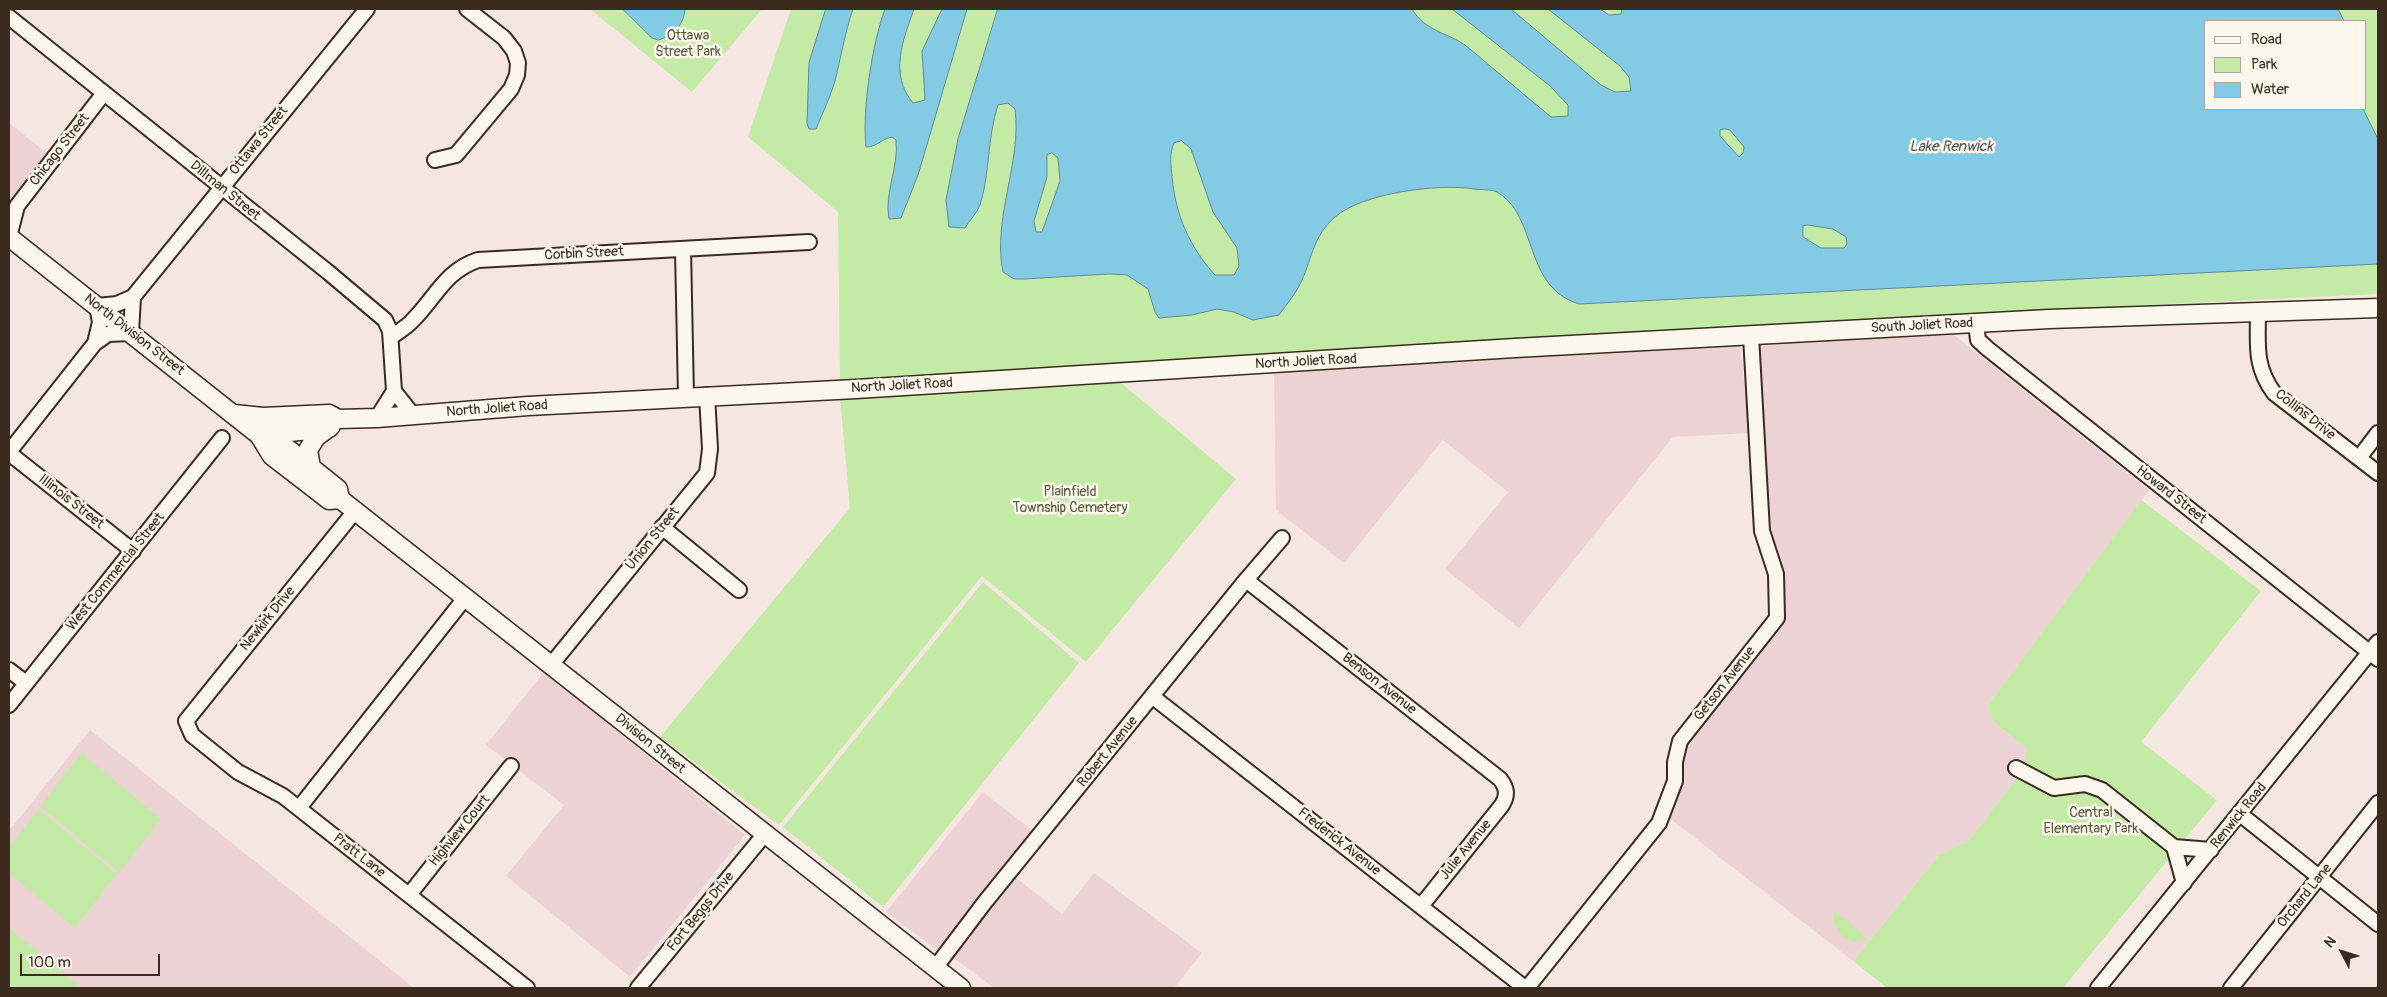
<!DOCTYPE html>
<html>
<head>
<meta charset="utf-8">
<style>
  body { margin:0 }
  #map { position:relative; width:2387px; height:997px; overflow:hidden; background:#f5e6e2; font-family:Pangolin,sans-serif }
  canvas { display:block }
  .frame { position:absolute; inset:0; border:10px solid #3b2a1e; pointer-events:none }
  .legend { position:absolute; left:2204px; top:20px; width:162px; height:90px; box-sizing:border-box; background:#fbf7ec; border:1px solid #aea59a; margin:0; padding:6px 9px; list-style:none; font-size:15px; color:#3b2a1e }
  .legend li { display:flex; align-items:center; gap:10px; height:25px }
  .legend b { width:25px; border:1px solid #aea59a }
  .north { position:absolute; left:2317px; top:927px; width:50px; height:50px; -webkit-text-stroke:4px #fbf7ec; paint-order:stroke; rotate:310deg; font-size:14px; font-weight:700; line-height:20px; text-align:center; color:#3b2a1e }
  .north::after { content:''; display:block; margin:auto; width:18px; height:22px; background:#3b2a1e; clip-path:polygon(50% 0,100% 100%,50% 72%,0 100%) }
  .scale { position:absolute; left:20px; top:954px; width:140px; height:22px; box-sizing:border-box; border:2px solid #3b2a1e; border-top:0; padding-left:6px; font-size:15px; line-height:18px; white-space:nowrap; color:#3b2a1e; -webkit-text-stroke:4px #fbf7ec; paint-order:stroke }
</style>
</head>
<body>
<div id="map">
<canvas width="2387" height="997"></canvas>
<div class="frame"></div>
<ul class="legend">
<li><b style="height:6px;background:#fbf7ec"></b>Road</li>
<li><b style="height:14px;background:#c4eba6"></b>Park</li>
<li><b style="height:14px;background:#83cae4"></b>Water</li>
</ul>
<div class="north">N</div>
<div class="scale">100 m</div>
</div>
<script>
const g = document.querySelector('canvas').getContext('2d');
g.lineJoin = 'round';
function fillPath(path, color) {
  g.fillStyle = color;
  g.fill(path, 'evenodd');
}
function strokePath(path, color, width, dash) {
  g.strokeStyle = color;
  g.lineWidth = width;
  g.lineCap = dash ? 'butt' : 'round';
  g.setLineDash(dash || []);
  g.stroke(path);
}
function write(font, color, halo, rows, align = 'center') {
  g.font = font + ' Pangolin,sans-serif';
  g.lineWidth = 5;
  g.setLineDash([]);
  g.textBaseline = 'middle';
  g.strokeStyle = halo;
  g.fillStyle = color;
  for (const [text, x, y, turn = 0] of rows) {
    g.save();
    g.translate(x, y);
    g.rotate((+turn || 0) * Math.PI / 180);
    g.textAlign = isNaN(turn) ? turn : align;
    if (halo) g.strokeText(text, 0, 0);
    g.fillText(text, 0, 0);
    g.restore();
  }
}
fillPath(new Path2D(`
  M9 123 53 158 9 213Z
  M1949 331 2149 490 1988 705 1993 722 2026 748V766L1968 841 1939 855 1853 961 1668 817 1684 742 1783 612 1768 536 1757 342Z
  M1740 345 1750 433 1673 437 1519 628 1445 569 1508 492 1443 440 1450 431 1344 563 1276 510 1274 371Z
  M544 672 745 835 630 977 506 876 564 805 486 745Z
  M90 730 414 988H9V831Z
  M983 792 1037 834 941 953 886 912Z
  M1094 873 1202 953 1174 988H994L951 956 1014 876 1062 914Z`), '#edd2d5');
fillPath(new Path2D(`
  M590 9H762L692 92Z
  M791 9H2378V294L1921 316 840 381 838 212 748 137ZM2206 21H2366V109H2206Z
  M1120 382 1236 479 1086 662 982 576 779 825 660 737 850 508 840 397Z
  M2141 500 2261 591 2141 742 2217 800 2063 988H1887L1853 961 1939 855 1968 841 2026 766V748L1993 722 1988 705Z
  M983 582 1079 663 883 907 783 827Z
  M82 753 161 819 119 873 40 806Z
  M39 809 117 874 75 928 9 873V847Z
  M1833 910 1860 931 1868 940 1856 942C1838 938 1834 926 1833 910Z
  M9 928 81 988H9Z`), '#c4eba6');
const water = new Path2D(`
  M623 9H685C684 25 673 36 658 40L652 38Z
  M826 9H853C845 32 841 57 835 81 830 98 822 114 816 129H809L807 123 809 63Z
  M885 9H914C903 40 889 74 913 103L925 100 922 51 942 9H967L918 175 901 218 889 219C884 192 899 168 896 140L892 137C881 139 877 147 866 147 862 110 872 44 885 9Z
  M998 9H1412C1424 30 1447 33 1465 45L1551 117 1568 116V105L1550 86 1452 9H1511L1601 85 1615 92 1631 91 1629 77 1620 66 1548 9H1600L1609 15 1621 14 1622 9H2338L2344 21H2206V109H2363L2378 139V264L1579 304C1534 290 1536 245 1516 211 1512 204 1504 196 1497 192 1490 189 1482 190 1474 189 1440 183 1362 193 1335 217 1313 237 1313 255 1302 280 1297 292 1287 304 1279 315L1253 320 1234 312 1217 309 1192 315 1159 318 1155 312 1148 289 1127 275 1109 274 1024 279H1014L1003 272C992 218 1022 163 1015 109L1008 103 998 105C987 138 990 174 980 205 977 213 969 221 965 228L949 227 946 200 958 139ZM1725 129 1730 130 1744 147 1743 153 1739 157 1720 136V130ZM1182 141 1191 149 1213 212 1237 248 1239 266 1234 275H1215C1189 246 1176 216 1172 177 1171 165 1169 154 1174 143ZM1052 153 1058 158 1060 181 1042 232H1036L1034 221 1047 177V155ZM1808 225 1833 229 1846 237 1847 244 1844 248H1821L1803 237V226Z`);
fillPath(water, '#83cae4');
strokePath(water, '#668a95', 1);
const minor = new Path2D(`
  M9 17 328 272 385 320 390 331 394 391 377 418
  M435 160 456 155 511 89 517 75 518 63 514 51 504 38 467 9
  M9 237 17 206 104 93
  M683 249 686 397
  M2258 312C2258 344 2254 366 2274 393L2378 473
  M1976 323 1978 340 1988 349 2378 659
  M391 337C398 332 407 327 413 320 436 297 445 271 478 260L809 242
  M95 343 100 322 97 306 117 304 133 297 367 9
  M394 391 413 415
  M9 452 95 343 108 334 131 333 133 297
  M9 453 133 551
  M2359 458 2378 433
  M355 511 186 721 192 735 238 772 283 796 527 988
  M662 527 739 590
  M1246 580 1500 779C1507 788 1508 795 1502 805L1421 906
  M551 665 707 473 710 449 707 395
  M9 670 26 683
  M1153 697 1525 988
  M9 705 222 438
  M2016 768 2054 788 2085 784 2102 790 2174 847 2211 850
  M299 808 465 598
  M2240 814 2378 924
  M2174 847 2184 883
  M409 895 511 766
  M935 968 985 902 1246 580 1282 538
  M638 988 764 835
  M1527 988 1659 823 1675 781V762L1680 741 1777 618 1776 574 1762 531 1751 336
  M2098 988 2378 642
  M2231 988 2378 803`);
const major = new Path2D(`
  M9 237 259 435 288 449 338 489 340 499
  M234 414 263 417 329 414 338 419 377 418 528 406 856 389 1515 348 2049 319 2378 308
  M259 435 272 456 329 500 340 499 961 988
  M260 435 329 428
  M311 467 308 450 316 437 331 426`);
strokePath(minor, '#3b2a1e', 18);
strokePath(major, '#3b2a1e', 21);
strokePath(minor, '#fbf7ec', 14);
strokePath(major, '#fbf7ec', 18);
write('14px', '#5d5a40', '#fbf7ec', [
  ["Ottawa",688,36],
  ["Street Park",688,52],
  ["Plainfield",1070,492],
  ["Township Cemetery",1070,508],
  ["Central",2091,813],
  ["Elementary Park",2091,829]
]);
write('14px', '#3b2a1e', '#fbf7ec', [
  ["Ottawa Street",259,141,-51],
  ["Chicago Street",60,150,-52],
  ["Dillman Street",225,191,39],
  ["Corbin Street",584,254,-3],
  ["South Joliet Road",1922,326,-3],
  ["North Division Street",134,335,38],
  ["North Joliet Road",1306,362,-3],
  ["North Joliet Road",902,386,-3],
  ["North Joliet Road",497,409,-4],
  ["Collins Drive",2305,415,38],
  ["Howard Street",2171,495,38],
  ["Illinois Street",71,502,38],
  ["Union Street",653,539,-51],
  ["West Commercial Street",116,572,-51],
  ["Newkirk Drive",268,619,-51],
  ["Benson Avenue",1379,684,38],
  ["Getson Avenue",1725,684,-52],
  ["Division Street",650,744,39],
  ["Robert Avenue",1108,752,-51],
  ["Renwick Road",2239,816,-51],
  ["Highview Court",460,831,-51],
  ["Frederick Avenue",1339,842,38],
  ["Julie Avenue",1466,850,-51],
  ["Pratt Lane",359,856,38],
  ["Orchard Lane",2305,896,-51],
  ["Fort Beggs Drive",701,912,-51]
]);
write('italic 15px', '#515a59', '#fbf7ec', [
  ["Lake Renwick",1951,147]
]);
</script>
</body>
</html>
